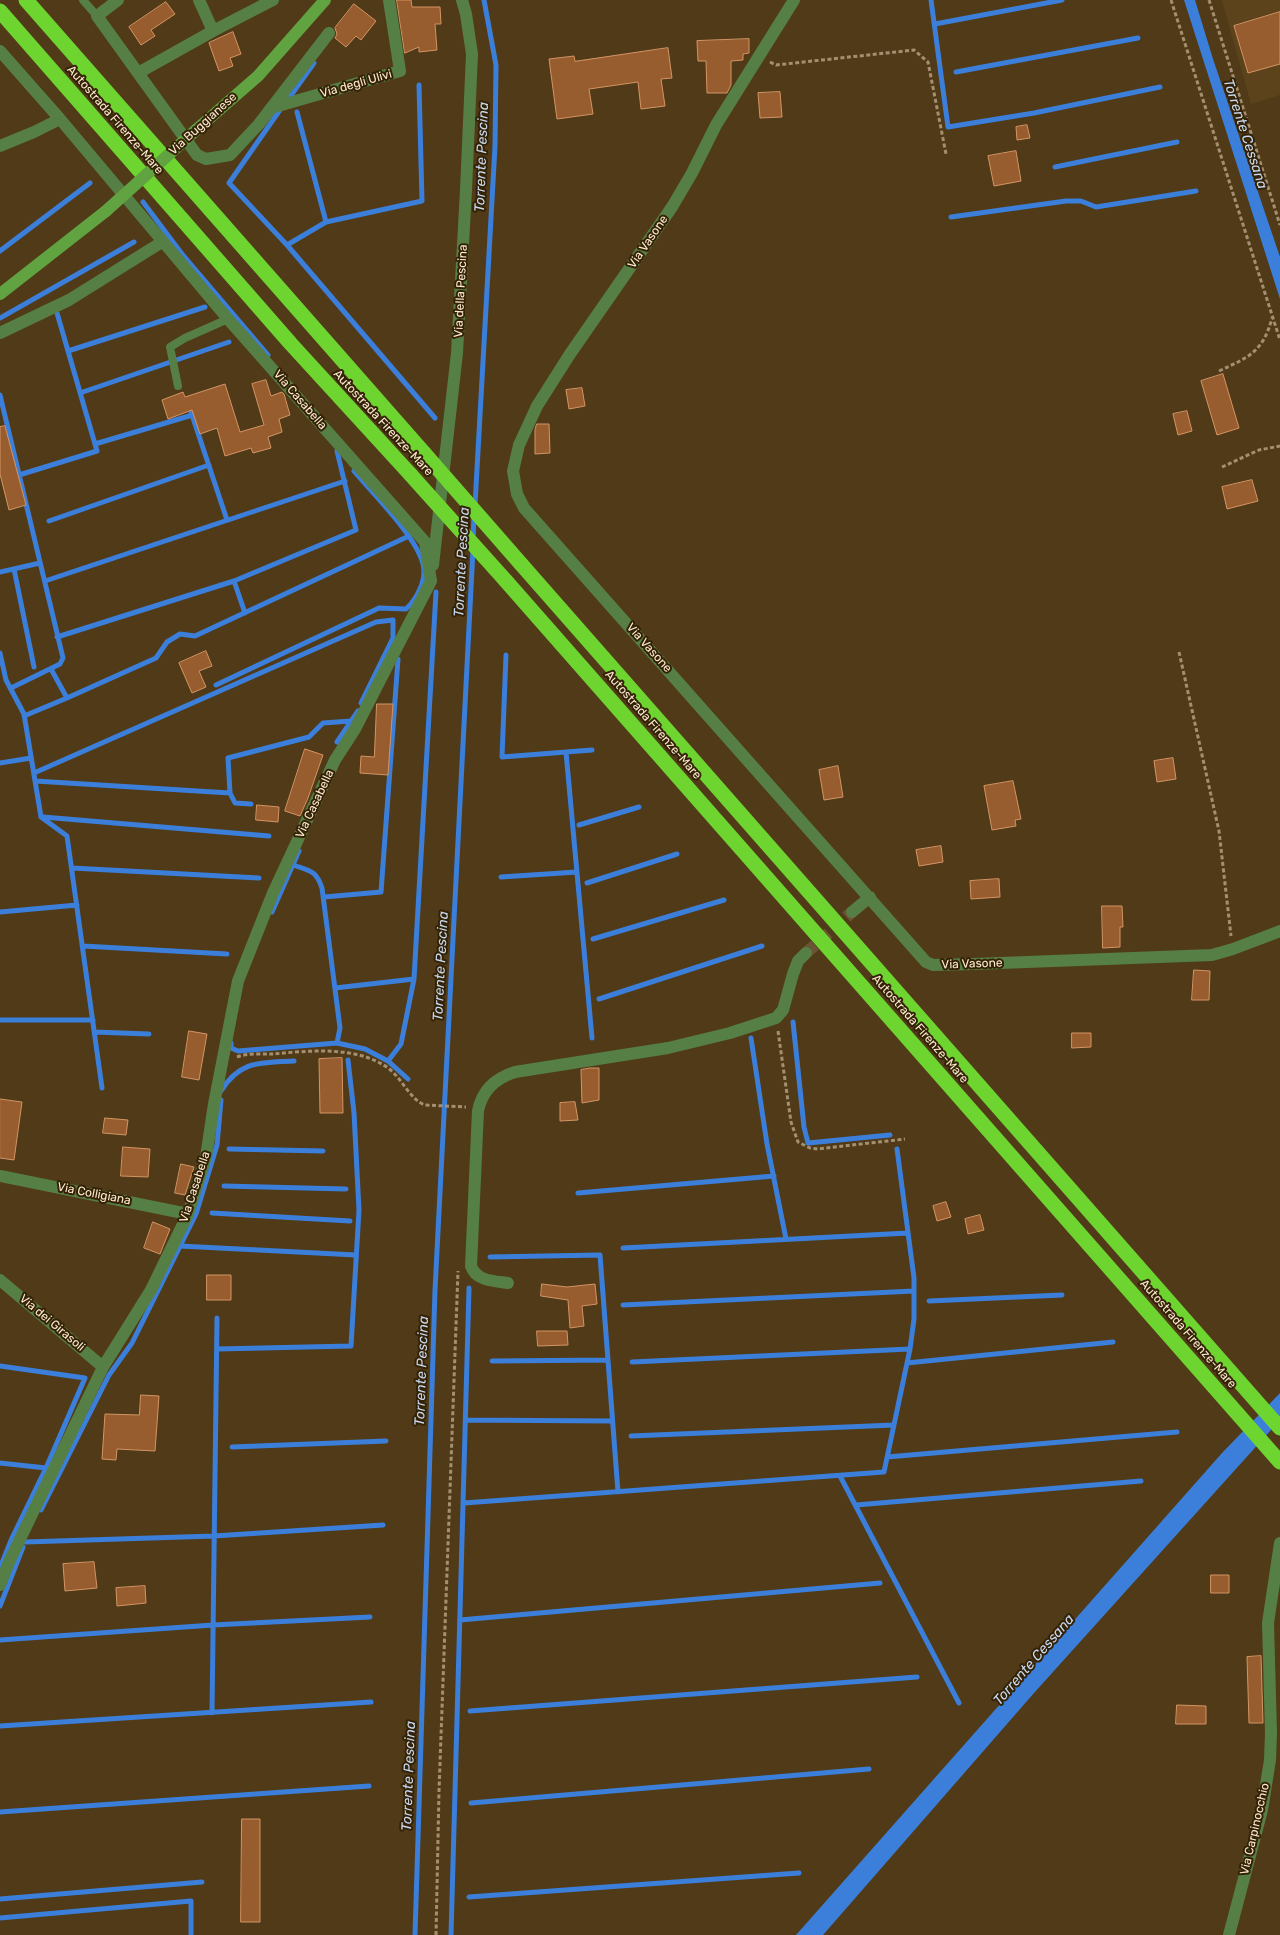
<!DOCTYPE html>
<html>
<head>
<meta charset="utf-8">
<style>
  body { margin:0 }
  canvas { display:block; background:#503a17 }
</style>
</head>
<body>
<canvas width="1280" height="1935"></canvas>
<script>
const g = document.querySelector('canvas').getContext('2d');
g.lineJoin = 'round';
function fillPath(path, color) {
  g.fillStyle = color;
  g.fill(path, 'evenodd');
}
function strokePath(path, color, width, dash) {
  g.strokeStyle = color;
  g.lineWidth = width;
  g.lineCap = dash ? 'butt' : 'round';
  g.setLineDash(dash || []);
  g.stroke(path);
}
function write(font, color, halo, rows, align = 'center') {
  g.font = font + ' Rubik,sans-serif';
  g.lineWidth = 4;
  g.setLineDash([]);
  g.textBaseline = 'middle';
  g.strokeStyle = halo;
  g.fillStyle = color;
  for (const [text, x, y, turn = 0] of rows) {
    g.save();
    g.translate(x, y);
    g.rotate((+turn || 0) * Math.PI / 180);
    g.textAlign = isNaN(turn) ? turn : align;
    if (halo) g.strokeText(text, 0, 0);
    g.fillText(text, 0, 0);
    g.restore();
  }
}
fillPath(new Path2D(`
  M1222 0H1280V95L1251 104Z`), '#5c431b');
fillPath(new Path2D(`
  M1184 0H1195L1213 59 1280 257V299Z
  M1280 1393V1420L1034 1693 823 1935H796L1222 1453Z`), '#3b7fda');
strokePath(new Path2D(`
  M931 0 948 127 1034 113 1160 87
  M935 24 1062 0
  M956 72 1138 38
  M287 101 314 63
  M282 107 229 183 287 245 435 418
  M297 112 326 222
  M1055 167 1177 142
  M143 202 182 254 268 355
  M951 217 1066 201H1081L1096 207 1196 191
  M287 245 326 222 422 201 419 85
  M0 251 90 183
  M0 318 134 242
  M68 351 205 307
  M80 393 229 342
  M0 395 63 658 60 664 11 688
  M191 412 227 520
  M95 444 189 416
  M19 475 97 451 57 313
  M475 505 495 146 496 65 484 0
  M49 521 209 465
  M473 540 474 516
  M14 569 34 667
  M0 572 40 563
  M45 581 345 481
  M234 581 245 613
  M57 637 234 581 356 530 337 451
  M0 653 6 680 24 714 41 817 67 836 102 1088
  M506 655 502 757 592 750
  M216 685 379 608 406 609C417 599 427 580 423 564 416 536 373 494 354 471
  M67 698 156 658 167 642 180 634 195 636 409 536
  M24 716 67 698 51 669
  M337 742 358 711
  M566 752 592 1038
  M0 763 31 758
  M34 773 376 622 393 620V638L361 703
  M35 781 230 793
  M251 804 235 803 230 793 228 758 309 737 323 723 351 721
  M43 817 269 836
  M579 825 639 807
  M293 865C310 871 316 870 322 888L340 1028 337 1043
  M72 868 259 878
  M501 877 577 872
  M587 883 677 854
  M324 897 381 892 398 659
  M0 912 77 905
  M272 912 299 851
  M593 939 724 900
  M83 946 227 954
  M335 988 414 979
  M599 999 762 946
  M0 1020H93
  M793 1022 804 1127 808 1143 890 1135
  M94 1032 149 1034
  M751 1038 767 1144 786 1239
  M231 1043V1048L238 1051 337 1043 365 1049 388 1061 408 1079
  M388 1061 401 1044 414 979 436 592
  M221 1091C240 1060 261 1063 294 1061
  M229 1149 323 1151
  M224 1186 346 1189
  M578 1193 774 1176
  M212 1213 350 1221
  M180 1246 356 1255
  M623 1248 908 1233
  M490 1257 600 1255 618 1492
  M929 1301 1062 1295
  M623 1305 914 1291
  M217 1349 351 1346 359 1210 354 1113 348 1060
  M492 1361 608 1360
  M632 1362 910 1349
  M907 1363 1113 1342
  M0 1366 85 1378 46 1468 12 1538 0 1568
  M466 1420 611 1421
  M631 1436 894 1425
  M232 1447 386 1441
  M887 1457 1177 1432
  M0 1463 46 1468
  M840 1476 959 1703
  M464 1503 884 1472 910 1349 914 1319V1278L897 1149
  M856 1505 1141 1481
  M41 1510 109 1375 132 1343 196 1214 217 1145 221 1100
  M25 1542 214 1536 383 1525
  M0 1606 23 1547
  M460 1620 880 1583
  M0 1640 213 1625 370 1617
  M470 1711 917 1677
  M212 1713 217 1318
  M0 1726 371 1702
  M471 1803 869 1769
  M0 1812 369 1786
  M469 1897 799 1873
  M0 1899 202 1882
  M0 1918 191 1901V1935
  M415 1935 435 1290 473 549
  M451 1935 469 1288`), '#3b7fda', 5);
const building = new Path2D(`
  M397 0H411L412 7H440L441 24H435L437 50 419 52V47L405 53Z
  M166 2 175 14 151 30 155 36 141 45 129 27Z
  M354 4 376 21 361 40 356 36 346 47 335 38 337 34 335 28Z
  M1280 12V64L1248 73 1234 26Z
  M233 32 241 54 230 58 233 66 219 71 209 43Z
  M749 39V53L743 54V60L731 61V85L727 93H707L706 61H698L697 41Z
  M668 48 672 78 661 79 665 106 641 109 638 82 589 89 593 114 557 119 549 59 574 56 575 61Z
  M780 92 782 117 760 118 758 93Z
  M1027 125 1030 138 1017 140 1016 127Z
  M1016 151 1021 181 994 186 988 156Z
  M1223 374 1239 428 1217 435 1201 381Z
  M266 380 271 396 282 392 284 394 290 415 279 419 282 432 268 437 271 448 253 453 251 448 225 456 217 428 200 434 192 410 168 419 162 400 183 392 185 397 225 384 240 432 264 425 252 384Z
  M582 388 585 406 569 409 566 390Z
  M1187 411 1192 431 1178 435 1173 414Z
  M537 424H549L550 453 535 454V430Z
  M5 426 26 505 9 510 0 474V427Z
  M1252 480 1258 501 1227 509 1222 487Z
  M206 651 212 666 199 671 206 687 192 693 179 663Z
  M377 704H393L388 775 360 773 361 756 374 757Z
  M305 749 323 755 308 798 300 816 285 811Z
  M1173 758 1176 779 1157 782 1154 761Z
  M838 766 843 797 824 800 819 770Z
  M1013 781 1021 819 1015 820 1016 826 992 830 984 786Z
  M257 805 279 807 278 822 256 820Z
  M941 846 943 862 919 866 916 850Z
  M999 879 1000 897 971 899 970 881Z
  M1102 906H1122L1123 927H1120V947L1103 948Z
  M1194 970 1210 971 1209 1000H1192Z
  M189 1031 207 1034 199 1080 182 1077Z
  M1072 1033H1091V1047L1072 1048Z
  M342 1058 343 1113H320L319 1059Z
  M590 1068H599V1100L582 1103 581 1070Z
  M0 1099 22 1102 14 1160 0 1158Z
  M575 1102 578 1120 560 1121V1103Z
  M105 1118 128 1120 126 1135 103 1133Z
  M123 1147 150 1149 148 1177 121 1176Z
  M181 1164 194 1167 185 1195 175 1193Z
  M946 1202 951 1217 937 1221 933 1206Z
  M980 1215 984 1230 968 1234 965 1219Z
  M153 1222 170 1229 160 1254 144 1248Z
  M207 1275H231V1300H207Z
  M542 1284 567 1287 595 1284 597 1304 582 1306 584 1326 570 1328 568 1300 541 1296Z
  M537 1331H567L568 1345 538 1346Z
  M141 1395 159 1396 155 1451 117 1449 116 1460 102 1459 105 1414 139 1415Z
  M94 1562 97 1588 65 1591 63 1564Z
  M1211 1575H1229V1593H1211Z
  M145 1586 146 1603 117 1606 116 1588Z
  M1261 1656 1263 1723H1249L1247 1657Z
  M1177 1705 1206 1706V1724H1176Z
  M242 1819H260V1922H241Z`);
fillPath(building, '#985d2e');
strokePath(building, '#d39465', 1);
strokePath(new Path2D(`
  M806 953 852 912`), '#6a5433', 12, [12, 6]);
strokePath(new Path2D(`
  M1171 0 1280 340
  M1209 0 1280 225
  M770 62 776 65 914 50 928 62 946 154
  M1219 371C1249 357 1263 352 1272 318
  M1222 467 1259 450 1280 446
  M1179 652 1219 831 1231 936
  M778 1031 791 1122 798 1142 810 1148 818 1149 905 1139
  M237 1057C248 1053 261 1054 272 1054 309 1051 356 1045 388 1068 402 1078 410 1100 425 1105L466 1107
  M436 1935 439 1791 458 1271`), '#a49071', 3, [4, 2.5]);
strokePath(new Path2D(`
  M83 0 97 16
  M178 386 170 347 185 338 228 319`), '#567f45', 8);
strokePath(new Path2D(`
  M118 0 97 16 138 73 213 31 273 0
  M199 0 213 31
  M794 0 716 125 692 173 672 207 570 354 537 406 519 445 513 471 517 494 524 508 926 962 933 965 974 964 1212 955 1233 949 1280 931
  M0 51 60 119 34 132 0 146
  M138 73 197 155 206 159 230 155 259 124 329 33
  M271 108 400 71 389 0
  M0 333 69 300 162 242
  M433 565 457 353 466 190 472 54 466 14 462 0
  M852 912 870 897
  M0 1176 188 1214
  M0 1280 103 1367
  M508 1283C494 1281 476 1281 471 1266L478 1111C482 1090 496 1078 515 1072L668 1048 730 1033 776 1018 783 1010 793 974 798 961 806 953
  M0 1585 9 1562 103 1367 151 1290 188 1214 206 1157 214 1104 238 981 273 893 335 760 355 729 431 581 425 542 228 319 60 119
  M1229 1935 1262 1810 1270 1760 1271 1733 1268 1623 1280 1543`), '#567f45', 12);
strokePath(new Path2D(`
  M196 130 258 76 325 0
  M0 294 106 211`), '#61a241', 12);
strokePath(new Path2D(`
  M26 0 424 453
  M0 11 291 344 410 474
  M521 564 1280 1428
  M506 581 1280 1462`), '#6dd430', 15);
strokePath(new Path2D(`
  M106 211 196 130`), '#61a241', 12);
strokePath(new Path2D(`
  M424 453 521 564
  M410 474 506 581`), '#6dd430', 15);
write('12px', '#fdead0', '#332205', [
  ["Via degli Ulivi",356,84,-16],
  ["Autostrada Firenze-Mare",115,120,49],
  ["Via Buggianese",203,124,-42],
  ["Via Vasone",648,242,-56],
  ["Via della Pescina",461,291,-87],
  ["Via Casabella",300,400,49],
  ["Autostrada Firenze-Mare",383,423,47],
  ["Via Vasone",649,648,48],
  ["Autostrada Firenze-Mare",653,725,49],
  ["Via Casabella",315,804,-65],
  ["Via Vasone",972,964,-2],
  ["Autostrada Firenze-Mare",920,1029,49],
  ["Via Casabella",195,1187,-72],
  ["Via Colligiana",94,1194,11],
  ["Via dei Girasoli",52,1323,40],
  ["Autostrada Firenze-Mare",1188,1334,49],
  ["Via Carpinocchio",1255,1829,-77]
]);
write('italic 14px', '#c9d9f1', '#332205', [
  ["Torrente Cessana",1245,134,72],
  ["Torrente Pescina",482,157,-88],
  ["Torrente Pescina",462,562,-87],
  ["Torrente Pescina",441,966,-87],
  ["Torrente Pescina",422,1371,-88],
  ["Torrente Cessana",1034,1660,-49],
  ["Torrente Pescina",409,1776,-88]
]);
</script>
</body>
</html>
